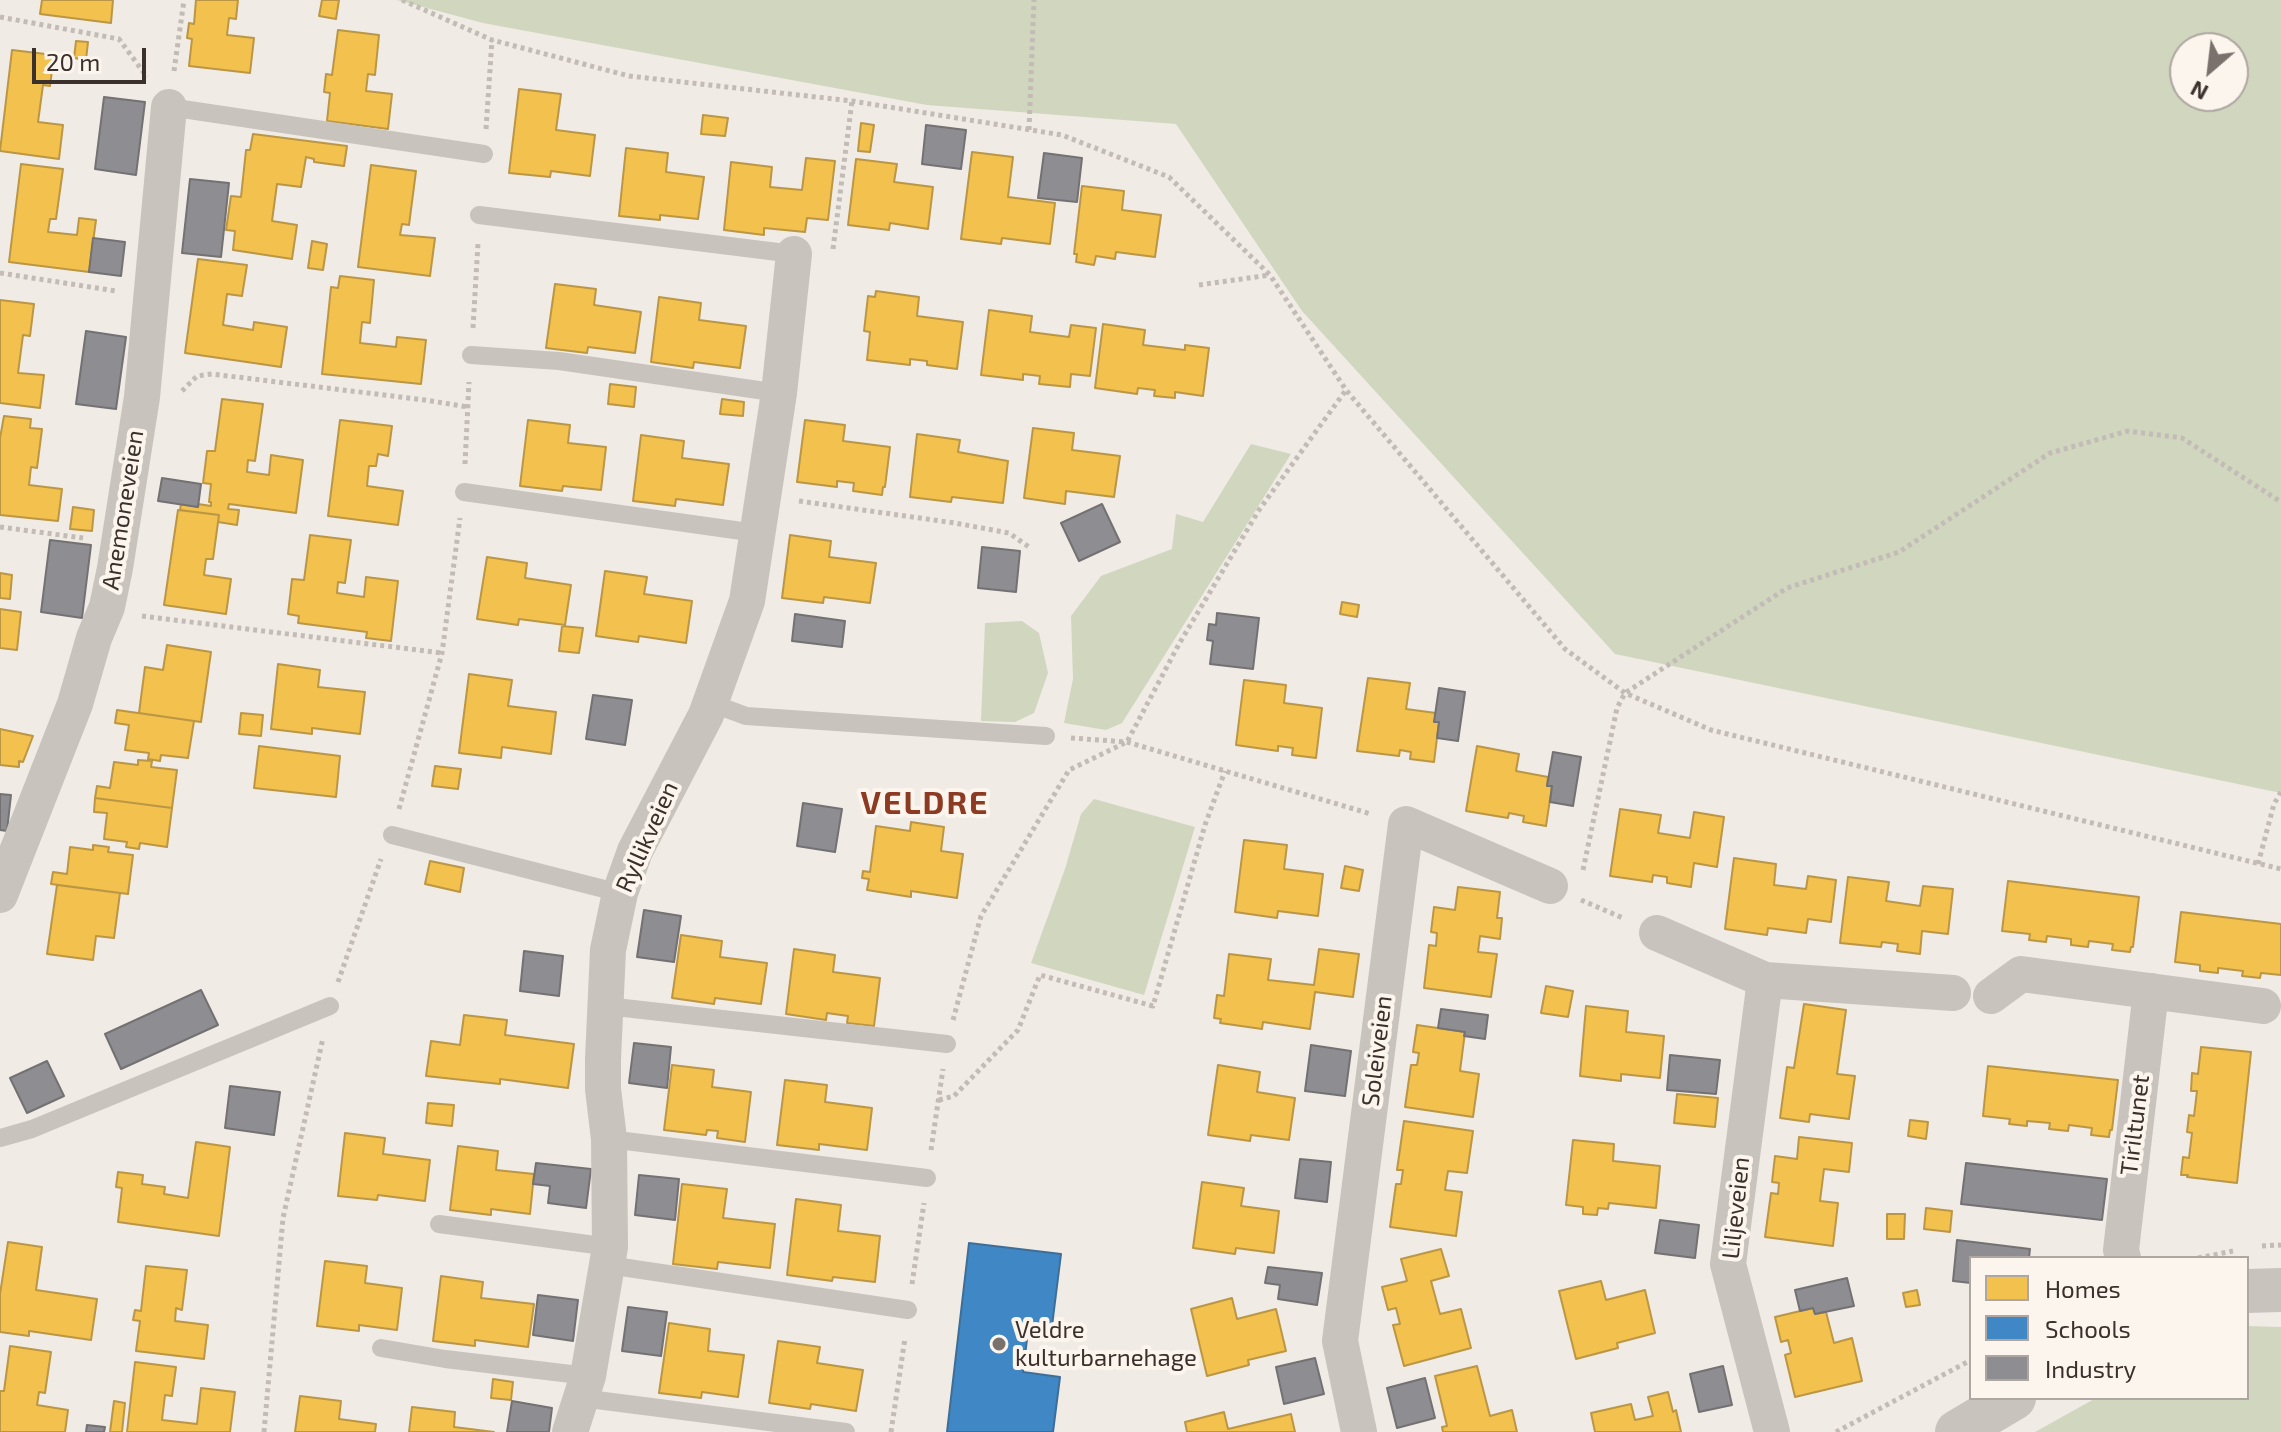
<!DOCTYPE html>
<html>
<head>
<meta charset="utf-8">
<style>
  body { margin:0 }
  #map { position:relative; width:2281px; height:1432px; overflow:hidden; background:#f0ebe5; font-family:"Exo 2",sans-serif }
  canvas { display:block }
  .legend { position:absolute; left:1969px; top:1256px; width:280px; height:144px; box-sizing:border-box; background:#fbf5ee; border:2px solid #aea6a0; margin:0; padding:10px 14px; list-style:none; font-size:24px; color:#3b302b }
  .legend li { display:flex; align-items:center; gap:16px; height:40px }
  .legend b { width:40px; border:2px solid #aea6a0 }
  .north { position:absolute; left:2169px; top:32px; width:80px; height:80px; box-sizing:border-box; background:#fbf5ee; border:2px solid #aea6a0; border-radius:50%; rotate:208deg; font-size:22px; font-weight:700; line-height:32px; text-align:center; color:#3b302b }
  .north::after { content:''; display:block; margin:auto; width:28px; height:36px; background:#7a716c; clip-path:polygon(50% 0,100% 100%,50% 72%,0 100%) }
  .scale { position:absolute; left:32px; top:48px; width:114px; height:36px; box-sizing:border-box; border:4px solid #3b302b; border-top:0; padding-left:10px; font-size:24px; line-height:28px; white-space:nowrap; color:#3b302b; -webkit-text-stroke:6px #fbf5ee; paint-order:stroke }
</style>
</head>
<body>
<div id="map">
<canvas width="2281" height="1432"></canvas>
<ul class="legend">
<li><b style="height:22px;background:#f2c14e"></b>Homes</li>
<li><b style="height:22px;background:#3f88c5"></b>Schools</li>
<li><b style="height:22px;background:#8d8d92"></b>Industry</li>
</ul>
<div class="north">N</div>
<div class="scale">20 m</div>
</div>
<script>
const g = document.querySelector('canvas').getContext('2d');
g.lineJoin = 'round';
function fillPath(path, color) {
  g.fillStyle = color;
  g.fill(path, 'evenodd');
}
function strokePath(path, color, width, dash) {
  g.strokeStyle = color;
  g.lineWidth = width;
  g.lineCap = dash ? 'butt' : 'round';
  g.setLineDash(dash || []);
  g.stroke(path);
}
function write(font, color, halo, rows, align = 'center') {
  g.font = font + ' "Exo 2",sans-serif';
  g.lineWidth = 8;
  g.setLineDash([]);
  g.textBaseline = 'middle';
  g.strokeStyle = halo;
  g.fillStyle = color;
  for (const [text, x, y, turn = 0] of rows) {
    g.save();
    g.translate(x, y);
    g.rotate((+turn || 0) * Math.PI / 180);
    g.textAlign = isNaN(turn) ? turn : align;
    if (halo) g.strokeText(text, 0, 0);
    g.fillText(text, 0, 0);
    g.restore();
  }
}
fillPath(new Path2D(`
  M397 0H2281V793L1615 654 1302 311 1176 124 927 105 483 23ZM2233 48V96H2185V48Z
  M1251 444 1291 454 1122 723 1106 730 1064 723 1073 679 1071 616 1101 576 1172 549 1176 514 1203 522Z
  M1022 621 1039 633 1048 673 1034 713 1015 722 981 721 985 623Z
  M1094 799 1195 827 1144 995 1031 963 1065 869 1081 814Z
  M2247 1326 2281 1327V1432H2035L2096 1398H2247Z`), '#d1d6bf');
const homes = new Path2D(`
  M42 0H113L111 23 40 14Z
  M196 0H238L236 19 229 18 227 35 254 38 250 73 189 66 192 39 187 38 189 23 194 24Z
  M322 0H339L336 19 319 16Z
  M338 30 379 35 375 75 368 74 366 91 392 94 388 129 327 121 330 93 324 92 326 74 332 75Z
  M76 41 88 42 86 60 74 58Z
  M12 50 54 55 50 86 43 85 38 122 63 125 59 159 0 151Z
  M519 89 561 94 556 130 595 135 590 176 551 171 550 177 509 173Z
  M703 115 728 118 725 136 701 134Z
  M861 123 874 125 870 152 858 151Z
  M253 134 347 146 344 166 314 162V159L306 157 301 187 277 184 272 221 297 225 292 259 233 250 235 231 226 230 231 196 241 197 246 150H250Z
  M626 148 668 153 666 172 704 177 698 219 660 215V220L619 216Z
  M972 152 1013 157 1008 197 1055 203 1050 244 1002 238 1001 244 961 239Z
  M806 158 835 161 828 220 807 218 805 232 764 228V235L724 230 731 162 772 167 770 187 802 190Z
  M856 159 897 164 894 182 933 187 928 229 890 223 889 230 848 225Z
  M21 164 63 169 56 219H50L48 232 77 235 79 218 96 220 89 272 9 262Z
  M371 165 416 171 409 225 402 224 400 235 435 238 430 276 358 267Z
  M1082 186 1124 191 1122 210 1161 215 1155 257 1116 252 1115 259 1096 256 1094 265 1076 262 1077 254H1074Z
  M312 241 327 244 323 270 308 268Z
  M198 259 247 265 242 296 227 294 223 325 253 330 254 322 287 327 281 367 185 353Z
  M340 276 374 280 370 323 362 322 360 343 396 347 397 337 426 340 421 384 322 374 331 287 338 288Z
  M555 284 596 289 594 305 641 312 635 353 588 347 587 353 546 348Z
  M876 291 919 297 917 316 963 322 957 369 927 365V361L910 359V365L867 360 870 332 864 331 868 296 875 297Z
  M659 297 701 303 699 320 746 326 740 368 694 362 693 368 651 362Z
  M0 300 34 304 30 336 23 335 18 373 44 375 40 408 0 403Z
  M989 310 1032 316 1030 332 1069 337 1071 325 1096 328 1090 376 1071 374 1070 387 1039 384 1040 376 1023 374V380L981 375Z
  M1103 324 1145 330 1143 345 1185 350V345L1209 348 1203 396 1175 392V398L1154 396 1155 390 1138 388 1137 394 1095 388Z
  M610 384 636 387 634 407 608 404Z
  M222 399 263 404 255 461 248 460 247 472 269 475 271 455 303 460 296 513 229 504 228 509 239 510 237 525 218 522 219 515 180 510 181 504 198 507V504L211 506V502H209L211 484 203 483 207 451H215Z
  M722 399 744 402 743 416 720 414Z
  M4 416 31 419 30 428 42 429 37 468 31 467 29 485 62 489 58 521 0 515V438Z
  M340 420 392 426 388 456 378 454 376 466H369L367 486 403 491 398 525 328 516Z
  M528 420 570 425 568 443 606 447 601 490 563 486 562 491 520 486Z
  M805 420 845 425 843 441 890 447 885 487H883L882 495 853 491 854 483 837 481V487L797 482Z
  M1033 428 1074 433 1072 450 1120 456 1114 497 1066 491 1065 504 1024 498Z
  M917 434 960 440 958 452 1008 461 1003 503 952 497 951 502 910 497Z
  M641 435 684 441 682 458 729 464 723 505 676 499 675 506 633 501Z
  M73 507 94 510 92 531 70 529Z
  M178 510 219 515 213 559H206L204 575 231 579 226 614 164 605Z
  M310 535 351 540 345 583 338 582 337 593 364 597 366 577 398 581 391 641 366 638 367 632 298 623 299 616 288 614 292 579 304 580Z
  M790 535 831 541 829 557 876 563 870 603 824 597 823 603 782 598Z
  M487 557 527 563 525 578 571 585 565 625 519 619 518 625 477 619Z
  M605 571 647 577 644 594 692 601 686 643 639 636 638 642 596 636Z
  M0 573 12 575 10 599 0 598Z
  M1342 602 1359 605 1357 617 1340 614Z
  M0 609 21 612 17 650 0 648Z
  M562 626 583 628 579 653 559 651Z
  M167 645 211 652 201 722 139 713 145 667 163 670Z
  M278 664 320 670 318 687 365 692 360 734 312 728V734L271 729Z
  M469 674 512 680 508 706 556 712 551 754 502 747 501 758 459 753Z
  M1368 678 1410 683 1406 709 1436 713 1434 722H1439L1434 762 1410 759 1411 752 1400 750 1399 756 1357 751Z
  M1244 680 1286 685 1284 703 1322 708 1316 758 1292 755 1293 748 1278 746V751L1236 745Z
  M117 710 194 721 188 758 161 755 160 761 148 759 149 753 125 750 129 725 115 723Z
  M241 713 263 715 261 736 239 734Z
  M0 729 33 736 23 762 19 761V767L0 765Z
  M259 746 340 756 336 797 254 788Z
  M1477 746 1519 754 1516 771 1548 777 1547 786H1552L1546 826 1523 822 1524 816 1509 813 1508 818 1466 811Z
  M138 760 152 761 151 767 177 770 172 808 95 798 97 786 110 788 114 762 138 765Z
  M435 766 461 769 458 789 432 786Z
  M95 798 172 808 167 847 140 843 139 849 126 847 127 842 104 839 107 813 94 812Z
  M1620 809 1661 815 1658 833 1690 838 1694 812 1724 817 1717 867 1694 863 1691 887 1667 883V877L1653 875 1652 882 1610 876Z
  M911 822 944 827 941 851 963 854 957 898 911 891V897L867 890 869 879 862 878 863 871 870 872 876 826 910 831Z
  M1244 840 1287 845 1284 869 1323 874 1318 916 1278 911 1277 918 1235 912Z
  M93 845 109 847 108 852 133 855 128 894 51 884 53 872 67 874 70 847 93 850Z
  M1734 858 1776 864 1774 885 1806 889 1808 876 1836 880 1831 922 1808 919 1806 933 1768 928 1767 935 1725 929Z
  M430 861 464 868 460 892 425 884Z
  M1345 866 1363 870 1359 891 1341 888Z
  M1848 877 1889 882 1886 901 1920 906 1923 886 1953 889 1948 934 1922 931 1920 954 1897 951 1898 944 1882 942 1881 947 1840 943Z
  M2008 881 2139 897 2133 947H2131L2130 952 2112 950 2113 944 2089 941 2088 947 2071 945V939L2047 936 2046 942 2029 940 2030 934 2002 931Z
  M57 885 120 893 114 938 96 936 93 960 47 954Z
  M1458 887 1500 892 1497 918H1502L1500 939 1480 936 1478 952 1497 954 1491 997 1424 988 1429 945 1436 946 1437 933 1431 932 1434 907 1455 910Z
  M2181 912 2281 924V975L2261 973 2260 978 2242 976 2243 971 2218 968V973L2200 971V965L2175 962Z
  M681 935 722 941 720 957 767 963 761 1004 715 998 714 1004 672 998Z
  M794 949 835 955 833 972 880 978 874 1026 847 1023 848 1016 827 1013 826 1020 786 1014Z
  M1319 949 1359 954 1353 997 1315 992 1310 1029 1263 1022 1262 1029 1220 1023 1221 1019 1214 1018 1217 995 1224 996 1229 954 1271 959 1268 980 1314 985Z
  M1546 986 1573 991 1568 1017 1541 1013Z
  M1804 1004 1846 1010 1837 1074 1855 1076 1849 1119 1810 1114 1809 1122 1780 1118 1787 1067 1794 1068Z
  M1586 1006 1628 1011 1626 1032 1664 1036 1660 1078 1621 1074V1081L1580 1076Z
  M464 1015 507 1020 505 1035 574 1044 568 1088 500 1079V1084L426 1076 431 1041 460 1045Z
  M1417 1025 1465 1032 1460 1071 1479 1074 1473 1117 1405 1107 1411 1065H1417L1419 1053 1413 1052Z
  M2201 1047 2251 1052 2237 1183 2187 1177 2188 1175H2181L2183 1157 2189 1158 2192 1133 2187 1132 2189 1115 2194 1116 2197 1091H2191L2192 1073 2198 1074Z
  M672 1065 714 1070 712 1087 751 1092 745 1142 717 1138 718 1131 707 1130 706 1135 664 1130Z
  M1218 1065 1260 1072 1257 1092 1295 1098 1289 1140 1251 1135 1250 1141 1208 1135Z
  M1988 1066 2118 1080 2112 1130H2110L2109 1137 2091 1135 2092 1128 2069 1125 2068 1131 2049 1129 2050 1123 2027 1121V1126L2009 1124 2010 1119 1983 1116Z
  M785 1080 827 1085 825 1102 872 1108 867 1150 819 1144V1150L777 1145Z
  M1677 1094 1718 1098 1715 1127 1674 1123Z
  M428 1103 454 1105 452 1126 426 1123Z
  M1910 1120 1928 1122 1926 1139 1908 1136Z
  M1404 1121 1473 1131 1467 1173 1448 1171 1445 1190 1462 1192 1456 1236 1390 1227 1396 1184H1401L1403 1170H1397Z
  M345 1133 385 1138 383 1154 430 1160 425 1201 378 1195 377 1200 338 1196Z
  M1799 1137 1852 1143 1849 1172 1824 1169 1820 1201 1838 1203 1833 1246 1765 1237 1771 1193 1778 1194 1779 1183 1772 1182 1775 1156 1797 1159Z
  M1573 1140 1614 1144 1613 1161 1660 1166 1656 1208 1609 1203 1608 1209 1598 1208 1597 1215 1583 1214V1207L1566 1205Z
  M196 1142 230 1147 219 1236 118 1222 122 1188 116 1187 118 1172 143 1175 142 1184 165 1187 164 1194 188 1198Z
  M458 1146 498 1151 496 1170 534 1174 530 1214 491 1209V1215L450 1210Z
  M1202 1182 1244 1188 1241 1206 1279 1211 1274 1253 1236 1248 1235 1254 1193 1248Z
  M682 1184 727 1189 723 1218 775 1224 770 1268 718 1262 717 1269 673 1264Z
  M796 1199 841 1205 838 1231 880 1236 875 1282 833 1277 832 1281 787 1275Z
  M1926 1208 1952 1211 1950 1232 1924 1229Z
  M1887 1214H1905L1904 1239H1887Z
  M8 1242 42 1247 36 1290 97 1299 91 1340 29 1331V1336L0 1332V1294Z
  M1441 1249 1449 1276 1431 1281 1440 1314 1461 1309 1471 1348 1404 1366 1393 1325 1400 1324 1396 1308 1388 1310 1382 1287 1407 1281 1401 1259Z
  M325 1261 367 1266 365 1283 402 1288 397 1330 359 1325V1331L317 1326Z
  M146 1266 187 1270 182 1310 176 1308 175 1321 208 1325 204 1359 136 1351 140 1321 133 1320 135 1310 141 1311Z
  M441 1276 483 1282 481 1298 534 1304 528 1347 475 1340V1346L433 1341Z
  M1601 1281 1606 1300 1645 1290 1655 1333 1617 1343 1618 1348 1576 1359 1559 1291Z
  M1917 1290 1920 1305 1906 1307 1903 1293Z
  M1232 1298 1237 1319 1276 1309 1286 1351 1248 1360 1249 1365 1207 1376 1191 1309Z
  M1813 1308 1815 1314 1826 1312 1834 1343 1852 1338 1862 1381 1795 1397 1785 1355 1791 1353 1788 1340 1781 1342 1775 1317Z
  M669 1323 710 1329 708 1351 744 1355 738 1397 702 1392 701 1398 659 1393Z
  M778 1341 820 1347 817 1363 863 1370 856 1411 811 1404 810 1409 769 1403Z
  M10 1346 51 1352 45 1393 39 1392 37 1405 68 1410 65 1432H0V1391H4Z
  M135 1362 176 1367 172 1396 165 1395 162 1420 197 1424 201 1388 235 1392 230 1432H127Z
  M1477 1366 1490 1416 1512 1410 1517 1432H1443L1442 1427 1447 1426 1435 1376Z
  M493 1379 513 1382 511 1400 491 1398Z
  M1668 1392 1673 1412 1676 1410 1681 1432H1595L1591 1413 1631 1404 1635 1420 1653 1416 1648 1397Z
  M300 1396 341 1401 339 1419 376 1424 375 1432H295Z
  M114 1401 125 1403 122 1432H110Z
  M412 1407 455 1412 454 1427 494 1432H409Z
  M1224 1412 1228 1429 1291 1414 1295 1432H1187L1185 1422Z`);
fillPath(homes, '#f2c14e');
strokePath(homes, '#bb9644', 2);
const schools = new Path2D(`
  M969 1243 1061 1254 1052 1326 1029 1323 1023 1372 1060 1377 1053 1432H947Z`);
fillPath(schools, '#3f88c5');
strokePath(schools, '#3e6e97', 2);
const industry = new Path2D(`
  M104 97 145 102 136 175 95 169Z
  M926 125 966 130 961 169 922 164Z
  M1044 153 1082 158 1077 202 1038 198Z
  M190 179 229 183 221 257 182 253Z
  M93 238 125 242 121 276 89 272Z
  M86 331 126 337 116 409 76 404Z
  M162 478 201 484 198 507 158 501Z
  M1102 504 1120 542 1079 561 1061 523Z
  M50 540 91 545 82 618 41 612Z
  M982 547 1020 551 1016 592 978 588Z
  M1217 613 1259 618 1253 669 1210 664 1213 641 1207 640 1209 624 1216 625Z
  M795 614 845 621 842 647 792 641Z
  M1439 688 1465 692 1458 741 1437 738 1439 722H1434Z
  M593 695 632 700 625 745 586 739Z
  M1553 752 1581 757 1573 806 1550 802 1552 786H1547Z
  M0 794 11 795 7 831 0 830Z
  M803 803 842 809 835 852 797 846Z
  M644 910 681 916 674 962 637 957Z
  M524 951 563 956 559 996 520 991Z
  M201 990 218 1025 121 1069 105 1034Z
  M1441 1009 1488 1015 1485 1039 1464 1036 1465 1032 1438 1028Z
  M634 1043 671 1047 667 1088 629 1083Z
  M1311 1045 1351 1051 1345 1096 1305 1091Z
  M1670 1055 1720 1060 1716 1094 1667 1090Z
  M47 1061 64 1096 27 1113 10 1078Z
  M230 1086 280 1092 274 1135 225 1128Z
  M1300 1159 1331 1162 1327 1202 1295 1198Z
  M536 1163 591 1169 586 1208 548 1203 550 1186 533 1184Z
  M1966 1163 2107 1179 2102 1220 1961 1204Z
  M639 1175 679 1179 675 1220 635 1215Z
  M1660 1220 1699 1225 1695 1258 1655 1253Z
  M1957 1240 2030 1249 2029 1258H1971V1283L1953 1281Z
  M1268 1267 1322 1273 1317 1305 1278 1299 1280 1285 1265 1283Z
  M1847 1278 1854 1306 1815 1314 1813 1308 1800 1311 1795 1290Z
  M538 1295 578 1300 573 1341 533 1335Z
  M628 1307 667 1312 661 1356 622 1351Z
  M1315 1358 1324 1394 1284 1404 1276 1367Z
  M1723 1366 1732 1405 1699 1412 1690 1374Z
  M1425 1378 1435 1418 1397 1428 1387 1388Z
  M512 1401 552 1408 549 1432H507Z
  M87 1425 105 1427 104 1432H86Z`);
fillPath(industry, '#8d8d92');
strokePath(industry, '#747173', 2);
strokePath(new Path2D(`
  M402 0 492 40 629 76 852 101 1062 135 1169 177 1270 275 1346 390 1565 649 1625 693 1711 730 2281 869
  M0 17 119 39 147 77
  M174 71 184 0
  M486 129 492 40
  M1029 130 1034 0
  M833 249 852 101
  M0 273 116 291
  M1199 285 1270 275
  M473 328 478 243
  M182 391 197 376 212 374 425 400 468 407
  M465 464 469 382
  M799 501 955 523 1009 533 1029 547
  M0 527 83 538
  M142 616 442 653
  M1071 738 1127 742 1371 814
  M399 809 442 653 460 518
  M2258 864 2274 804 2281 792
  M1583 870 1617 708 1625 693 1787 588 1899 552 2050 453 2128 431 2182 438 2281 502
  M1581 900 1623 918
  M338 982 381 859
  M953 1020 981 916 1069 770 1127 742 1179 644 1259 510 1346 390
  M939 1100 954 1096 1018 1030 1040 975 1153 1006 1205 825 1225 771
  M931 1150 943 1069
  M2262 1246 2281 1245
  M2198 1258 2233 1251
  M912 1284 924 1203
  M264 1432 283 1218 323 1038
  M891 1432 905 1338
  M1836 1432 1971 1360`), '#c2bbb6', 5, [4, 4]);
strokePath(new Path2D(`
  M169 107 484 154
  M479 215 794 254
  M471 355 559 361 779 393
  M464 492 756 533
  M711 703 746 716 1046 736
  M392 835 620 893
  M606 1006 947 1044
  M0 1138 32 1129 330 1006
  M609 1139 927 1178
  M439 1224 610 1247
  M608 1265 908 1310
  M381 1348 445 1359 588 1376
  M581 1398 846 1432`), '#c9c3be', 18);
strokePath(new Path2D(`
  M0 895 75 704 94 638 107 607 115 568 142 397 169 107
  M1657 933 1765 980 1953 993
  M1765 980 1728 1264 1772 1432
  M1991 996 2021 974 2263 1006
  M2123 1258 2121 1250 2151 991
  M570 1432 588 1376 610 1247 609 1139 603 1089V1059L608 950 620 893 635 851 706 715 747 601 779 393 794 254
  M1359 1432 1340 1341 1406 824 1550 886`), '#c9c3be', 36);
strokePath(new Path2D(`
  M2247 1291 2281 1290
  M1957 1432 2014 1398`), '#c9c3be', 44);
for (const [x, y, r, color] of [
  [999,1344,8,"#7a716c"]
]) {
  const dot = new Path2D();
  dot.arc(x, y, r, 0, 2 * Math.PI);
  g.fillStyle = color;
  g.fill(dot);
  strokePath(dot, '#fbf5ee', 3);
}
write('24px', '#3b302b', '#fbf5ee', [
  ["Anemoneveien",123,510,-81],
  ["Ryllikveien",647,837,-66],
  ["Soleiveien",1377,1051,-83],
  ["Tiriltunet",2135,1125,-83],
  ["Liljeveien",1736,1208,-84]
]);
write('24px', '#3b302b', '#fbf5ee', [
  ["Veldre",1015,1330],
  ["kulturbarnehage",1015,1358]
], 'left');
g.letterSpacing = '2px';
write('bold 32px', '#8c3b22', '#fbf5ee', [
  ["VELDRE",925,803]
]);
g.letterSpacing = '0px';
</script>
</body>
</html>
